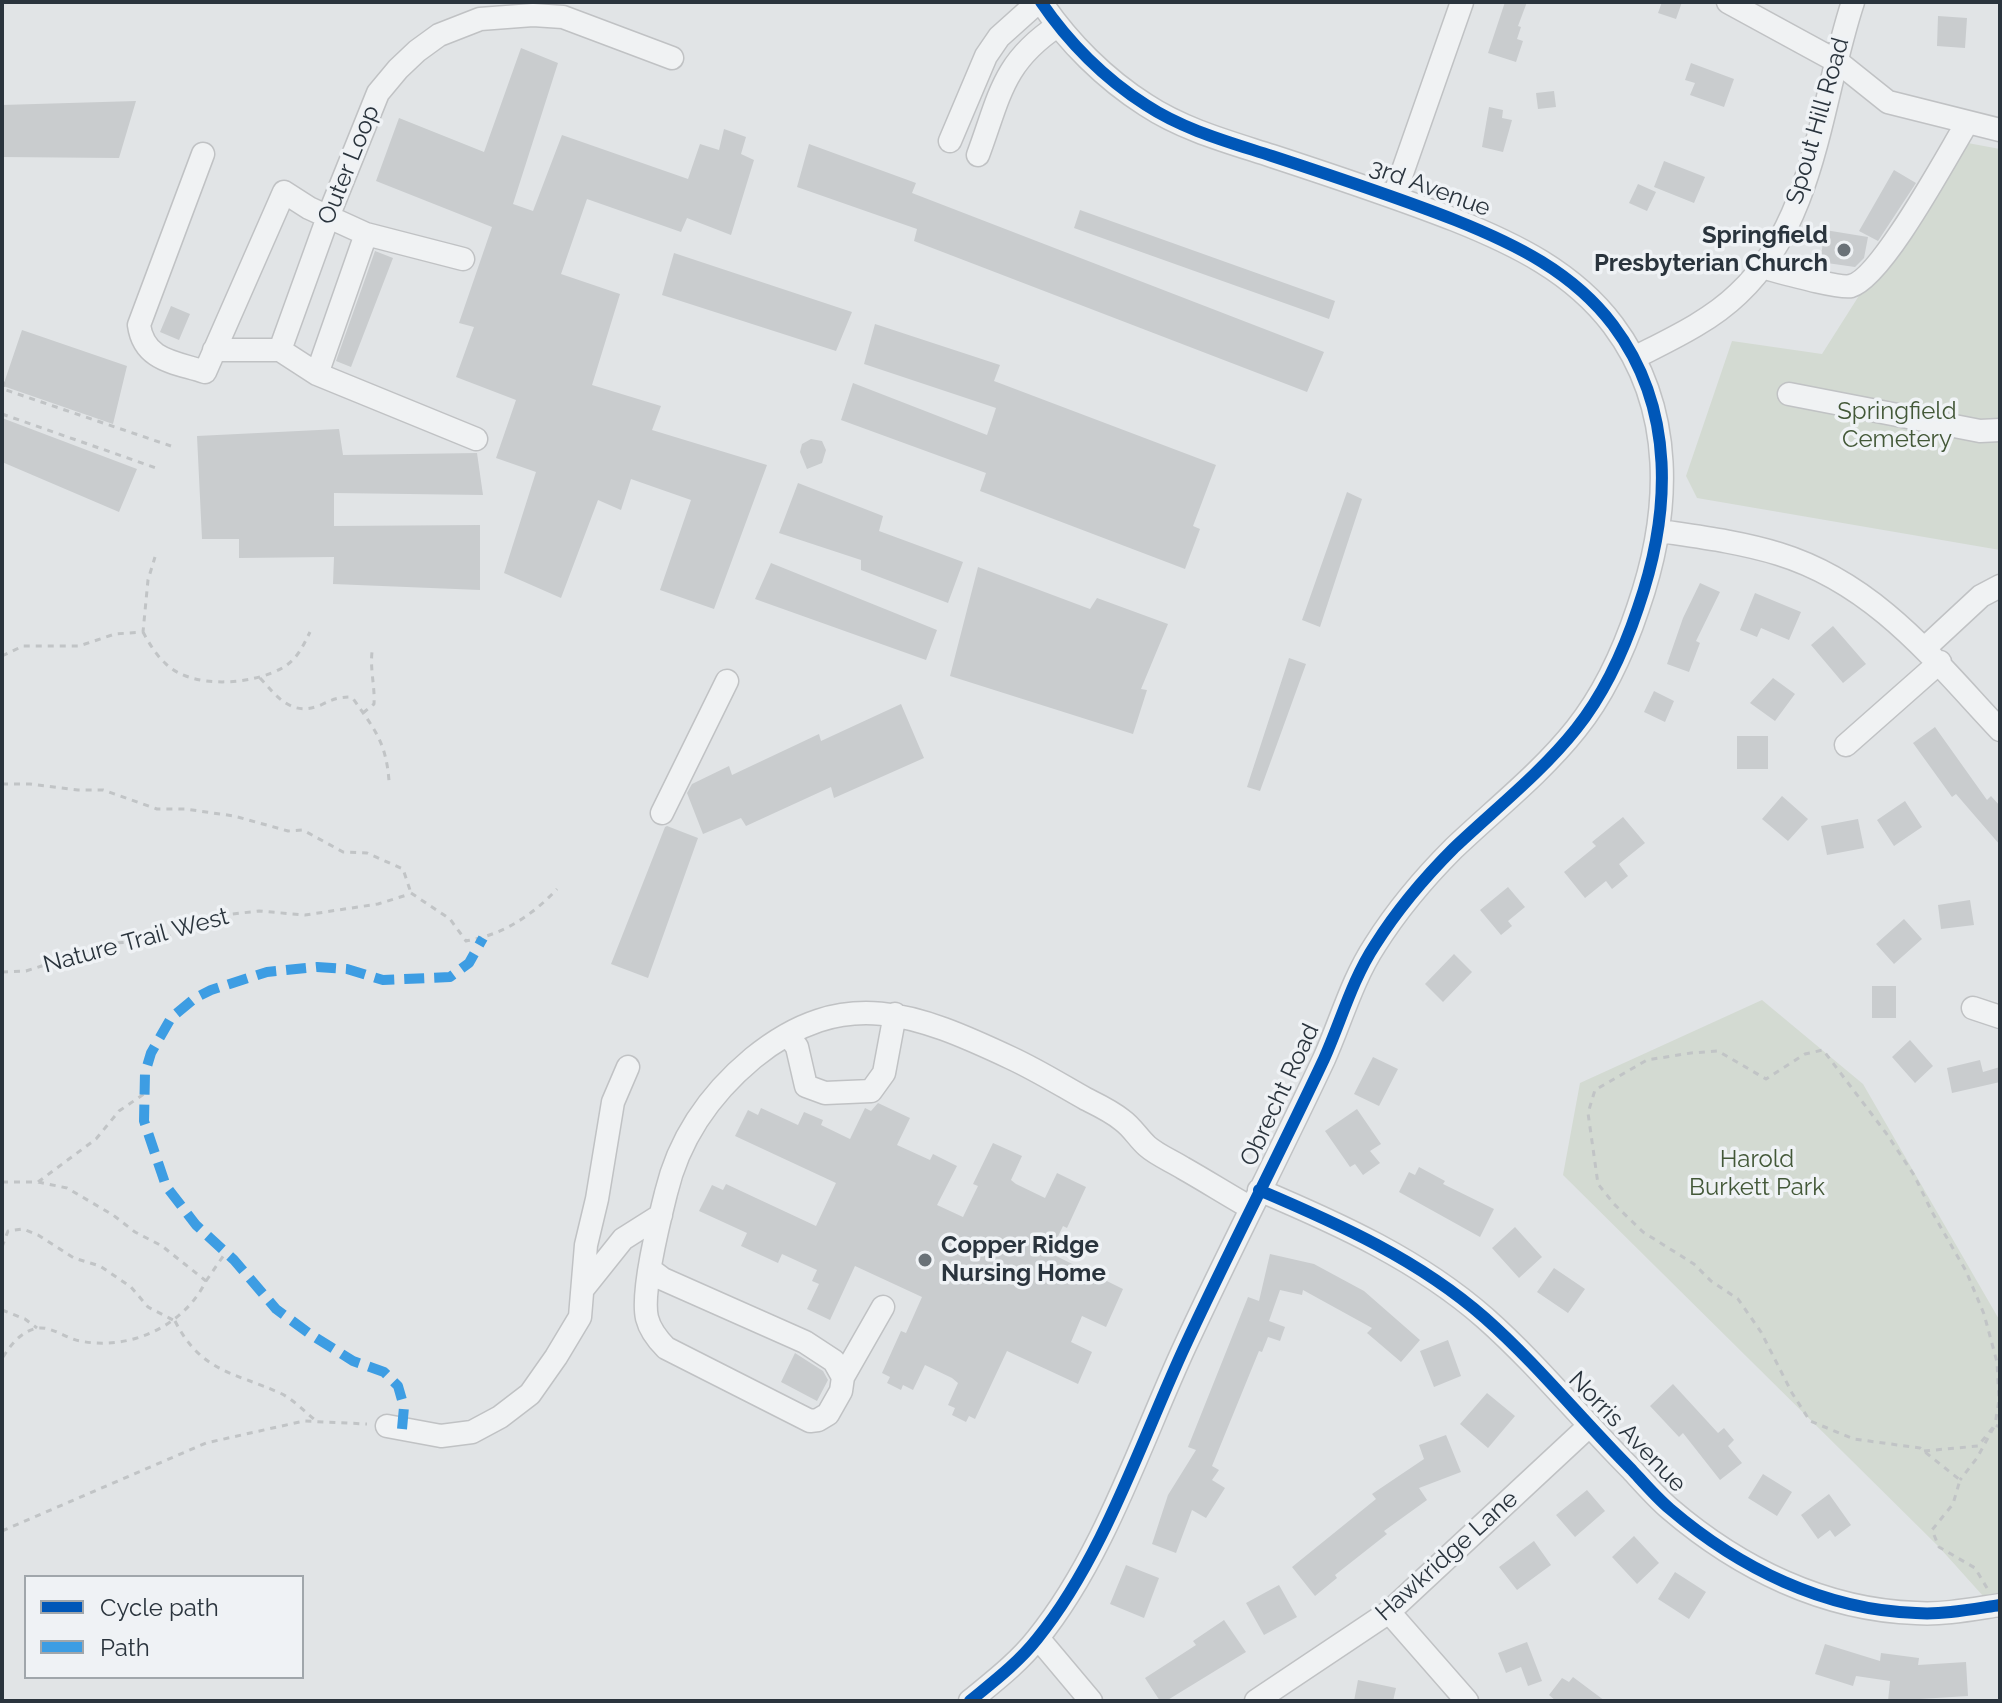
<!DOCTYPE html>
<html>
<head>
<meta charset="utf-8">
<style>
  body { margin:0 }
  #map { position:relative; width:2002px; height:1703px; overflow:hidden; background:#e1e4e6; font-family:Raleway,sans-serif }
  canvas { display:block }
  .frame { position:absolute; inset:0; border:4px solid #2a343d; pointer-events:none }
  .legend { position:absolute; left:24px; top:1575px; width:280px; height:104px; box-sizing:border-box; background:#eff2f5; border:2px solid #a0a6ab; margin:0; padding:10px 14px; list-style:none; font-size:24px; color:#2a343d }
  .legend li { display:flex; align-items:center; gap:16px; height:40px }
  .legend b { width:40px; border:2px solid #a0a6ab }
</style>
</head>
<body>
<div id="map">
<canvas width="2002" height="1703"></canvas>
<div class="frame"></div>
<ul class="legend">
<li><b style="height:10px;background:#0057b8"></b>Cycle path</li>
<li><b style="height:10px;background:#3d9de3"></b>Path</li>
</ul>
</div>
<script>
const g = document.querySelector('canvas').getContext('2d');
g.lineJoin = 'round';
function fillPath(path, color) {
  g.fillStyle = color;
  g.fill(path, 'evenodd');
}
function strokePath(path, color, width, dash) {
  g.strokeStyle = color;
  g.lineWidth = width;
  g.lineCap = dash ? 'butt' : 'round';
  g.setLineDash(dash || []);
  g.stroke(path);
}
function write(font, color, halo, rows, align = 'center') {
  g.font = font + ' Raleway,sans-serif';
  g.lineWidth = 7;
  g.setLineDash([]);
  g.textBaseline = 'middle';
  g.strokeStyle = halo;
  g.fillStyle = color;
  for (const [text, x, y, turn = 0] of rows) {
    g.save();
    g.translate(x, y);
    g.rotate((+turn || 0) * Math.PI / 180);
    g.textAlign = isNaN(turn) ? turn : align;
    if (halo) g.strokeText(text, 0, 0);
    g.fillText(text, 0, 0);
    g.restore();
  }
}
fillPath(new Path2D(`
  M1957 141 2000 149V550L1697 498 1686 476 1732 341 1822 354Z
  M1762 1000 1863 1084 2000 1321V1604L1992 1606 1939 1547 1563 1175 1580 1083Z`), '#d3dad2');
fillPath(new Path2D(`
  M1505 2H1527L1518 26 1521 27 1517 39 1523 41 1516 62 1488 53Z
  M1662 2H1682L1676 19 1658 13Z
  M1938 16 1967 18 1965 48 1937 46Z
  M521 48 558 63 513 204 533 211 562 135 688 179 700 144 719 150 724 129 746 137 741 154 754 160 731 235 687 218 681 232 587 199 561 274 620 294 592 385 661 406 652 430 767 465 714 609 660 590 691 500 631 479 621 510 598 500 561 598 504 573 536 472 496 458 516 400 456 377 474 327 459 323 492 227 376 181 399 118 484 152Z
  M1691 63 1734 79 1724 107 1690 95 1695 83 1685 80Z
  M1554 91 1556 107 1538 109 1536 93Z
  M136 101 119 158 2 157V105Z
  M1489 107 1503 110 1502 118 1512 120 1503 152 1482 147Z
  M809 144 916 183 912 193 1324 352 1307 392 914 241 917 229 797 187Z
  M1664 161 1705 177 1694 203 1654 187Z
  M1894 170 1916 183 1878 241 1859 231Z
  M1638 184 1656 192 1647 211 1629 203Z
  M1080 210 1335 301 1329 319 1074 228Z
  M1825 230 1868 237 1864 258 1855 267 1820 262Z
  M375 251 393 258 351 367 336 361Z
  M674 253 852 312 836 351 662 295Z
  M171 306 190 314 179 340 160 332Z
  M875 324 1000 365 994 381 1216 465 1193 526 1200 529 1185 569 980 491 986 473 841 420 853 383 987 435 996 408 864 364Z
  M22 330 127 366 113 424 3 386Z
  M2 418 137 469 119 512 2 462Z
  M339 429 343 455 477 453 483 495 334 493V526L480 525V590L333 584 334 557 239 558V539H202L197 436Z
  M811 439 822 441 826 450 822 463 807 469 800 452 802 444Z
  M798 483 883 516 879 531 963 562 948 603 861 570V560L779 533Z
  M1347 492 1362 499 1320 627 1302 620Z
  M771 563 937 630 926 660 755 599Z
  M978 567 1090 609 1097 598 1168 624 1141 689 1147 690 1133 734 950 676Z
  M1700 583 1720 592 1696 641 1700 643 1689 672 1667 664 1683 618Z
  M1755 593 1801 612 1789 640 1761 628 1757 637 1740 630Z
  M1833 626 1866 664 1843 683 1811 645Z
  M1289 658 1306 664 1260 791 1247 787Z
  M1773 678 1795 694 1775 721 1750 703Z
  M1654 691 1674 701 1665 722 1644 712Z
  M901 704 924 758 834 798 831 787 746 826 741 818 703 834 687 793 692 784 729 766 732 775 819 734 821 741Z
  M1935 727 1987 800 1991 796 2000 806V845L1956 794 1952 797 1913 743Z
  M1737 736H1768V769H1737Z
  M1782 796 1808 819 1788 841 1762 819Z
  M1905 801 1922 827 1894 846 1877 820Z
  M1623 817 1645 843 1619 864 1628 876 1612 889 1606 881 1585 898 1564 872 1596 846 1592 842Z
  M1858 819 1864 848 1827 855 1821 826Z
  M667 826 698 838 648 978 611 964 665 827Z
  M1508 887 1525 907 1508 921 1512 926 1501 935 1480 910Z
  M1970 900 1974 925 1941 929 1938 905Z
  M1904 919 1922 939 1894 964 1876 944Z
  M1454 954 1472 972 1443 1002 1425 984Z
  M1872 986H1896V1018H1872Z
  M1910 1040 1933 1066 1915 1083 1892 1057Z
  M1373 1057 1398 1069 1379 1106 1354 1094Z
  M1980 1060 1983 1072 2000 1067V1082L1952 1093 1947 1068Z
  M878 1103 910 1118 897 1145 930 1160 933 1154 957 1166 937 1205 963 1217 978 1186 973 1184 993 1143 1022 1156 1011 1180 1016 1184 1045 1198 1057 1173 1086 1187 1067 1228 1063 1226 1050 1253 1123 1289 1106 1327 1082 1316 1071 1342 1092 1352 1078 1384 1007 1351 975 1419 969 1416 966 1422 952 1415 955 1408 948 1405 958 1383 952 1378 925 1365 913 1390 903 1385 901 1390 887 1383 890 1377 882 1373 901 1331 906 1333 922 1297 855 1266 830 1320 807 1309 819 1284 812 1281 817 1270 782 1254 778 1263 741 1246 747 1233 699 1211 712 1185 723 1190 726 1184 816 1226 836 1183 735 1136 748 1110 758 1115 761 1108 798 1125 804 1112 823 1120 821 1125 850 1139 865 1108 871 1111Z
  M1357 1109 1381 1144 1370 1151 1380 1163 1363 1175 1355 1164 1350 1167 1325 1131Z
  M1419 1167 1445 1181 1443 1184 1494 1209 1480 1237 1399 1192 1409 1172 1415 1175Z
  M1515 1227 1542 1257 1519 1278 1492 1248Z
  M1270 1254 1314 1264 1364 1291 1420 1340 1401 1362 1367 1333 1372 1328 1303 1290 1302 1295 1280 1290 1269 1321 1285 1327 1280 1341 1268 1337 1262 1352 1259 1351 1212 1466 1219 1470 1212 1480 1225 1488 1206 1518 1192 1510 1176 1553 1152 1544 1168 1495 1196 1450 1188 1447 1248 1297 1259 1301Z
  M1554 1268 1585 1289 1568 1313 1537 1292Z
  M1448 1340 1461 1376 1434 1387 1420 1351Z
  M795 1353 823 1371 828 1380 817 1401 781 1382Z
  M1673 1384 1718 1433 1724 1428 1734 1440 1728 1446 1742 1463 1720 1480 1683 1433 1679 1437 1650 1406Z
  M1487 1393 1515 1416 1488 1448 1460 1424Z
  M1446 1435 1461 1472 1419 1488 1427 1500 1384 1531 1387 1534 1335 1575 1337 1578 1315 1596 1292 1567 1376 1499 1372 1494 1424 1459 1419 1445Z
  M1763 1474 1792 1492 1777 1516 1748 1498Z
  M1587 1490 1605 1511 1575 1537 1556 1515Z
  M1829 1494 1851 1525 1835 1537 1830 1530 1818 1539 1801 1515Z
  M1634 1536 1659 1563 1637 1584 1612 1557Z
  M1534 1541 1551 1565 1517 1590 1499 1567Z
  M1126 1565 1159 1578 1144 1618 1110 1604Z
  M1675 1572 1706 1592 1689 1619 1658 1599Z
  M1279 1585 1297 1617 1264 1635 1246 1603Z
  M1224 1620 1246 1652 1166 1701H1160L1145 1678 1196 1645 1193 1641Z
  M1527 1642 1542 1681 1528 1686 1521 1667 1506 1673 1498 1653Z
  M1825 1644 1880 1661 1881 1653 1919 1658 1918 1665 1966 1662 1968 1696 1888 1701 1890 1681 1856 1676 1853 1686 1815 1674Z
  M1573 1677 1605 1701H1556L1549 1695 1562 1678 1569 1682Z
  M1358 1680 1396 1688 1393 1701H1354Z`), '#c9ccce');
const minor = new Path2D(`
  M1728 2 1838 62 1888 102 2000 130
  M950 141 986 56 999 37 1038 2
  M203 154 139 325C144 361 175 362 205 372L284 192 309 208 366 234 317 374 280 350
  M978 155C1000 96 1002 63 1057 26
  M1394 196 1462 2
  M366 234 463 259
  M1761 267C1777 271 1839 289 1851 286 1882 278 1948 154 1967 123
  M214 350H280L328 217 378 93 398 69 417 51 439 35 480 19 533 15 563 17 672 58
  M1634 358C1669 340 1709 322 1738 294 1816 221 1821 98 1853 2
  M317 374 476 439
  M1789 394 1980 431 2000 430
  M1660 531C1700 537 1740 542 1779 554 1876 584 1934 660 2000 730
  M1925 648 1981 596 2000 586
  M1846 745 1940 662
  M662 813 727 681
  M1973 1008 2000 1017
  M788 1035 797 1047 806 1086 825 1093 871 1091 884 1073 895 1014
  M1259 1190C1339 1224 1419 1260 1485 1318 1537 1364 1582 1420 1632 1470 1644 1483 1656 1497 1670 1509 1739 1568 1824 1610 1916 1613 1943 1615 1973 1609 2000 1605
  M651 1270 663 1279 805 1342 834 1361 843 1377
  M583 1289 623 1239 661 1215
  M883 1307 843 1377 841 1391 828 1414 818 1420 810 1421 666 1348C658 1340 650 1330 647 1318 641 1292 659 1221 666 1193 679 1138 711 1093 753 1058 844 984 917 1014 1011 1058 1037 1070 1061 1085 1086 1099 1098 1105 1111 1111 1122 1120 1132 1127 1138 1138 1147 1146 1157 1155 1172 1161 1183 1168 1206 1181 1228 1195 1251 1208
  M387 1426 441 1436 472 1432 500 1417 530 1394 556 1357 580 1317 586 1245 597 1199 613 1102 628 1067
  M1389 1612 1467 1701
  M1038 1638 1091 1701
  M970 1701C993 1682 1018 1663 1037 1639 1103 1558 1141 1441 1185 1346 1230 1249 1279 1155 1324 1059 1341 1021 1352 980 1375 945 1397 910 1425 877 1454 848 1495 809 1541 773 1576 729 1604 694 1624 650 1638 608 1671 513 1676 409 1613 325 1573 272 1515 244 1455 220 1394 196 1333 176 1272 156 1229 142 1184 130 1146 105 1105 79 1068 42 1041 2
  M1256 1701 1389 1612 1589 1426`);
strokePath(minor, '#c0c2c4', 25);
strokePath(new Path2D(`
  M2 382 4 383 3 389 171 446
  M2 414 159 469
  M143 632C149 643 156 655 165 663 191 690 254 685 284 667 298 658 303 646 310 632
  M2 656 23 646H79L115 634 143 632 148 580 155 557
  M260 678C278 698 292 717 321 705 333 699 338 697 352 697 374 729 386 741 389 781
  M363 713 374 704C375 686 370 670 372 652
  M2 784H30L78 790H103L157 809H185L234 816 288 831 303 830 343 852 367 853 403 869 411 893
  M411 893 450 919 466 941C502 935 532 916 557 889
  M2 972 26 971 114 943 145 941 172 936 202 926 224 915 259 911 305 915 378 904 410 894
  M2 1182H38L67 1188 113 1215 135 1232 162 1246 206 1281C184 1326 130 1351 80 1341 67 1339 53 1327 39 1328 22 1330 10 1345 2 1359
  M38 1182 96 1139 119 1111 144 1094
  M2 1247 8 1231 23 1229 38 1235 74 1258 100 1266 131 1287 148 1307 175 1321
  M206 1281 226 1252
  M2 1310 25 1319 37 1328
  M175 1321C201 1372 233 1372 280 1393 293 1399 304 1411 315 1420
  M1924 1451 1978 1446 1995 1425 1977 1458 1960 1480
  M2 1531 206 1443 304 1421 367 1424
  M1987 1588 1975 1568 1939 1547 1932 1530 1953 1504 1960 1480 1920 1448 1854 1439 1810 1421 1792 1393 1761 1332 1738 1299 1711 1281 1694 1264 1643 1232 1614 1204 1598 1184 1588 1113 1595 1090 1647 1060 1691 1053 1718 1051 1766 1079 1805 1054 1823 1050 1886 1133 1914 1175 1932 1212 1966 1271 1984 1314 1997 1362 1999 1400 1995 1425 2000 1427`), '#c1c4c6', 3, [6, 6]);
strokePath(minor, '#f0f2f3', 22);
strokePath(new Path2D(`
  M402 1429 404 1407 398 1386 384 1372 353 1361 310 1334 276 1309 234 1260 196 1225 166 1186 144 1121 145 1073 151 1053 171 1018 195 998 211 990 267 972 317 967 347 969 383 980 450 977 469 963 483 938`), '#3d9de3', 10, [20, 10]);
strokePath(new Path2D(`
  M1259 1190C1339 1224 1419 1260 1485 1318 1537 1364 1582 1420 1632 1470 1644 1483 1656 1497 1670 1509 1739 1568 1824 1610 1916 1613 1943 1615 1973 1609 2000 1605
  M970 1701C993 1682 1018 1663 1037 1639 1103 1558 1141 1441 1185 1346 1230 1249 1279 1155 1324 1059 1341 1021 1352 980 1375 945 1397 910 1425 877 1454 848 1495 809 1541 773 1576 729 1604 694 1624 650 1638 608 1671 513 1676 409 1613 325 1573 272 1515 244 1455 220 1394 196 1333 176 1272 156 1229 142 1184 130 1146 105 1105 79 1068 42 1041 2`), '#0057b8', 12);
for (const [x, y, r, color] of [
  [1844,250,8,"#6a7278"],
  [925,1260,8,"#6a7278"]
]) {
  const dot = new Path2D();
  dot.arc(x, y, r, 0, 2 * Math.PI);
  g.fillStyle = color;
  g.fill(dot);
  strokePath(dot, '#eff2f5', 3);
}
write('24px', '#2a343d', '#eff2f5', [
  ["Spout Hill Road",1818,121,-74],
  ["Outer Loop",349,165,-68],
  ["3rd Avenue",1430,188,20],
  ["Nature Trail West",136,941,-15],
  ["Obrecht Road",1280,1095,-65],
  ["Norris Avenue",1627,1432,46],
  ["Hawkridge Lane",1447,1556,-42]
]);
write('bold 24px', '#2a343d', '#eff2f5', [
  ["Springfield",1828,236],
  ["Presbyterian Church",1828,264],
  ["Copper Ridge",941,1246,"left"],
  ["Nursing Home",941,1274,"left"]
], 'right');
write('24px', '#435838', '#eff2f5', [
  ["Springfield",1897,412],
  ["Cemetery",1897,440],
  ["Harold",1757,1160],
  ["Burkett Park",1757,1188]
]);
</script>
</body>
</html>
